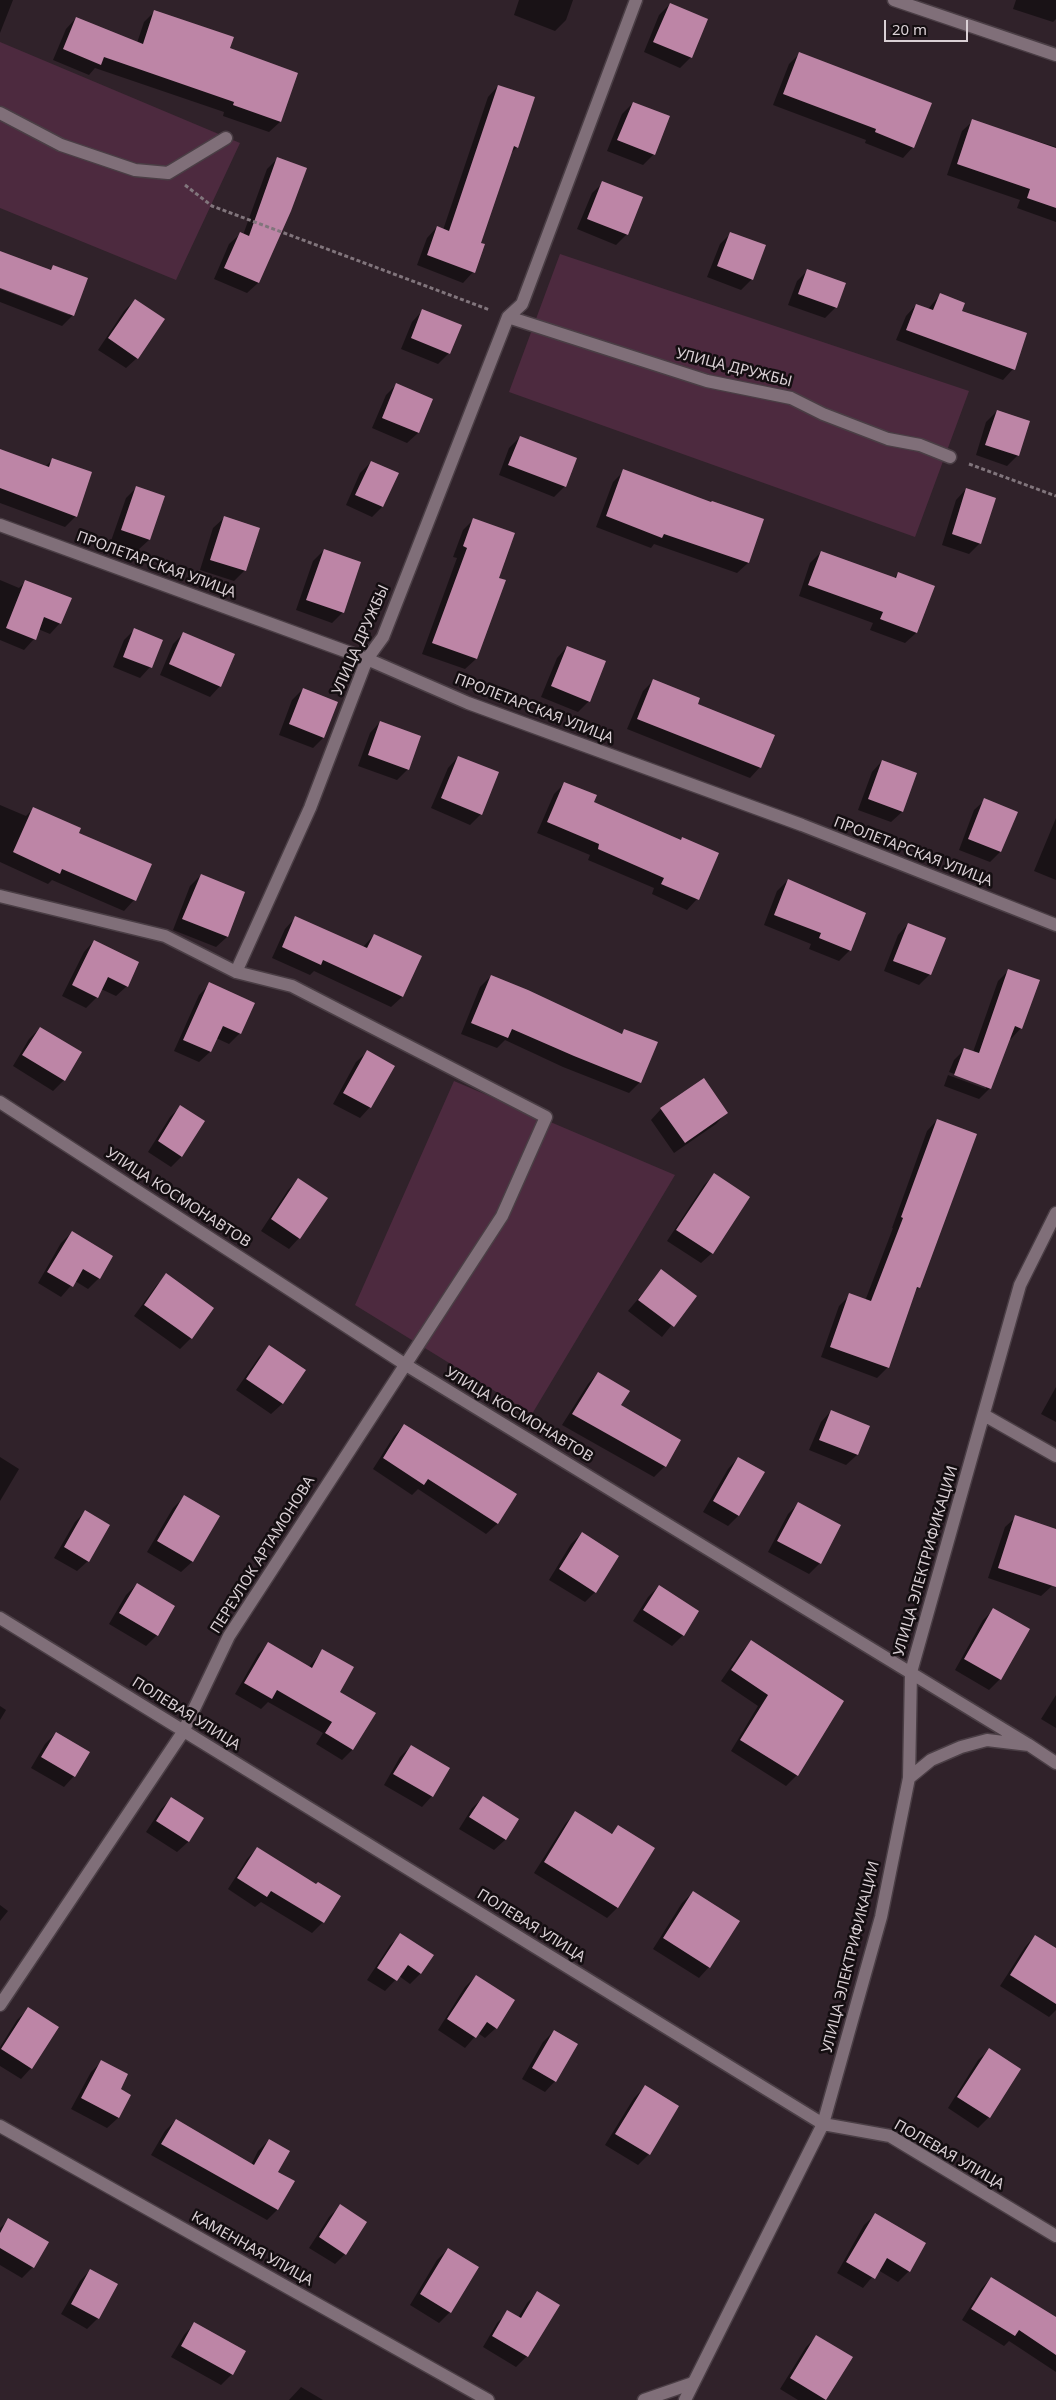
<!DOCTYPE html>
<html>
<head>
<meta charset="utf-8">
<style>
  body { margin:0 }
  #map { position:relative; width:1056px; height:2400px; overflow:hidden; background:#30222a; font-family:"Noto Sans",sans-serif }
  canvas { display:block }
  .scale { position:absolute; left:884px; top:20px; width:84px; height:22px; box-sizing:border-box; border:2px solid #dad0d5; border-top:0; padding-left:6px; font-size:15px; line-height:18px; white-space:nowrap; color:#dad0d5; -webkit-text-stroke:4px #140e11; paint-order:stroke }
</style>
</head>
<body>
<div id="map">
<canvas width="1056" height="2400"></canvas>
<div class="scale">20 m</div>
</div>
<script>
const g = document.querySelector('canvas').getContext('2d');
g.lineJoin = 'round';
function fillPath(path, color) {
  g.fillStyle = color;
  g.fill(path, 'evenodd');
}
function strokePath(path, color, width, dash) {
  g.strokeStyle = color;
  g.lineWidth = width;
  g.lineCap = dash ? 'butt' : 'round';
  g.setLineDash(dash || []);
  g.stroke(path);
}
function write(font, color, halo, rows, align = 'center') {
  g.font = font + ' "Noto Sans",sans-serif';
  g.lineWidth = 5;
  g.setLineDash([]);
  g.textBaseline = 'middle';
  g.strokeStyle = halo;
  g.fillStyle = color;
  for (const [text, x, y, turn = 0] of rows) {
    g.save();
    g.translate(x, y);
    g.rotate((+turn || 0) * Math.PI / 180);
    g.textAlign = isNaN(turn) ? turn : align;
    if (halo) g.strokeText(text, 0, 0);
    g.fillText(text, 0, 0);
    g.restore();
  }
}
fillPath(new Path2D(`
  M0 42 240 143 176 280 0 208Z
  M560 254 969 391 915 537 509 392Z
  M454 1081 675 1175 532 1414 355 1305Z`), '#4d2a3f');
fillPath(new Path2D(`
  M0 0H13L0 33Z
  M519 0H573L566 20 555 31 514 15Z
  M1016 0H1056V19L1053 22 1013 9Z
  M670 4 691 57 680 68 644 52 659 15Z
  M154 12 229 49 297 74 280 122 269 132 223 116 224 112 95 68 89 75 53 60 66 29 76 18 137 43 144 22Z
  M799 54 913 147 903 158 865 143 866 140 773 105 789 64Z
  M498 86 517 147 510 154 480 244 473 272 463 283 417 265 427 238 437 227 443 230 488 97Z
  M633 103 654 154 643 165 607 151 622 114Z
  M973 121 1056 147V222L1017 208 1020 200 947 175 962 131Z
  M278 158 290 211 258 283 247 293 214 279 229 244 240 234 243 235 267 169Z
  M603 183 627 234 616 245 577 229 592 193Z
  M730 234 752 279 741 290 707 277 720 244Z
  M0 252 49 271 54 266 73 315 62 326 0 302V289L69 315V312L0 287Z
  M808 270 844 284 835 308 825 318 788 305 797 281Z
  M940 295 960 312 1013 369 1003 380 896 340 906 316 916 305 928 309Z
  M135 300 137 358 126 368 98 350 124 311Z
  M422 311 449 353 438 364 401 349 412 322Z
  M396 385 432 399 418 433 407 443 372 428 386 395Z
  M997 411 1018 455 1007 466 976 455 986 422Z
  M520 437 565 486 554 497 499 475 509 448Z
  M0 451 45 467 52 460 76 516 65 527 0 503Z
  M371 462 382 507 372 517 346 505 360 473Z
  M624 471 711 504 763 520 748 563 737 573 654 544 651 548 596 527 613 482Z
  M137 487 164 497 149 540 138 550 111 541 126 498Z
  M966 489 980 543 969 554 942 545 956 500Z
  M224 518 245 570 234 581 200 570 213 528Z
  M473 520 498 578 504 581 476 659 465 669 422 654 457 558 453 557 463 530Z
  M324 550 360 563 342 613 332 623 296 610 313 561Z
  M821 552 894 578 898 573 933 587 916 633 905 643 870 630 873 623 799 596 810 563Z
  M0 580 19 588 26 581 60 623 50 634 38 629 34 639 24 650 0 640Z
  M134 630 150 667 140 678 113 667 124 640Z
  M184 633 220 686 210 697 160 675 173 644Z
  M567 647 589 701 578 712 541 697 557 658Z
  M654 680 696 705 760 767 750 778 627 729 643 691Z
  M303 689 323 738 313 748 279 735 292 700Z
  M380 722 408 769 397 780 358 766 370 733Z
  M458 757 481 814 470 825 431 808 448 768Z
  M882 761 916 774 902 812 891 822 858 810 872 772Z
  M565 783 592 803 680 841 682 838 718 854 697 899 687 910 652 894 654 888 588 860 590 855 537 833 554 794Z
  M985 800 1016 812 1000 852 990 862 959 850 974 810Z
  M0 805 26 816 33 809 134 900 124 911 52 880 48 884 0 862Z
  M1056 818V880L1034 871Z
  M201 875 244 893 227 937 216 947 173 930 190 886Z
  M788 880 850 950 839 961 809 949 811 944 764 925 777 891Z
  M295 918 363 947 374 935 420 957 402 997 391 1007 314 971 310 975 272 958 285 929Z
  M908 924 930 974 919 985 884 971 898 935Z
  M94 941 127 986 116 996 101 989 97 997 86 1008 62 996 84 952Z
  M1009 970 1021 1028 1011 1039 1009 1038 990 1088 979 1099 944 1086 948 1075 986 1089V1086L949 1072 954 1060 965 1049 973 1052 998 981Z
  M491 976 620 1035 625 1030 640 1082 629 1093 563 1067 505 1040 497 1048 461 1034 480 987Z
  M210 984 240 1033 229 1044 216 1038 210 1052 199 1062 174 1051 199 995Z
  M40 1028 64 1080 53 1091 13 1066 29 1039Z
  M367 1052 370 1107 360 1118 333 1104 356 1062Z
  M180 1107 182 1156 171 1167 148 1152 170 1117Z
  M661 1109 726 1113 716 1124 674 1153 651 1120Z
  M937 1120 919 1287 914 1292 888 1367 877 1378 821 1357 839 1306 850 1295 865 1301 893 1228H892L927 1131Z
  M714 1175 712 1253 701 1263 667 1241 704 1185Z
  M298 1180 299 1238 289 1249 261 1231 288 1190Z
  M72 1232 99 1278 88 1289 75 1281 61 1297 38 1283 61 1243Z
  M661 1271 695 1296 662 1337 628 1311Z
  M166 1275 212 1308 191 1338 180 1349 134 1316 156 1286Z
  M270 1347 305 1371 282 1404 271 1414 236 1390 259 1357Z
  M598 1373 619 1406 679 1440 665 1466 654 1477 562 1425 588 1384Z
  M1056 1387V1422L1041 1414Z
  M831 1411 868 1426 857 1455 846 1465 809 1450 821 1422Z
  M404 1425 516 1495 497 1524 486 1534 418 1489 412 1495 373 1469 394 1436Z
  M0 1457 19 1469 0 1501Z
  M738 1458V1516L728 1526 703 1512 728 1469Z
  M184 1497 218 1517 192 1562 181 1572 147 1552 173 1508Z
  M798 1504 820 1563 809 1574 768 1552 788 1514Z
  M85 1512 88 1561 77 1571 54 1558 75 1522Z
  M1016 1517 1056 1567 1052 1586 1041 1596 988 1578 1005 1527Z
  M582 1533 595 1592 585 1602 549 1580 571 1544Z
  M137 1584 157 1635 146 1646 109 1624 126 1595Z
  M659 1586 698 1611 683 1635 672 1646 633 1621 648 1597Z
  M994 1609 1000 1679 989 1690 955 1670 983 1620Z
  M751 1642 797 1775 786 1786 731 1751 758 1706 721 1681 741 1652Z
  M269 1644 308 1668 323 1650 338 1692 352 1750 342 1760 316 1744 323 1733 268 1702 261 1709 235 1694 258 1654Z
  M1056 1695V1728L1041 1719Z
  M0 1706 6 1710 0 1720Z
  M56 1733 74 1776 64 1787 31 1768 45 1744Z
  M411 1746 432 1796 422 1807 384 1785 400 1757Z
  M483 1798 517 1820 505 1840 494 1850 459 1829 472 1808Z
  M171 1799 202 1819 188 1842 177 1852 146 1832 161 1809Z
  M575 1813 610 1835 618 1827 617 1908 607 1918 534 1873 565 1824Z
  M257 1848 316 1885 339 1896 323 1922 312 1933 261 1902 255 1907 228 1889 247 1859Z
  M693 1892 709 1967 699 1978 653 1949 682 1903Z
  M0 1905 8 1911 0 1921Z
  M401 1935 421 1973 410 1984 399 1976 385 1991 367 1980 390 1945Z
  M1035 1936 1056 1949V2010L1049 2017 1000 1986 1025 1947Z
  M476 1976 496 2028 485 2038 478 2033 465 2048 438 2030 465 1987Z
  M28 2009 31 2068 21 2079 0 2066V2047L17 2020Z
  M554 2031 555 2081 545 2092 522 2079 543 2042Z
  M989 2050V2117L978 2128 948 2108 978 2060Z
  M102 2061 119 2089 118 2118 107 2128 71 2109 91 2072Z
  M645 2087 678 2107 649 2154 638 2165 605 2145 634 2098Z
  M176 2120 251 2165 258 2151 269 2140 277 2172 293 2182 277 2210 267 2220 151 2155 165 2131Z
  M340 2206 345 2254 335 2264 309 2248 329 2217Z
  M875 2215 909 2271 898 2282 878 2270 863 2288 837 2273 864 2225Z
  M9 2220 33 2267 22 2278 0 2265V2228Z
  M448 2249 450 2312 439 2323 410 2305 437 2260Z
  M90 2270 98 2318 87 2329 61 2314 80 2281Z
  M991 2278 1056 2320V2372L1009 2341 1004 2346 962 2320 981 2289Z
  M537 2293 558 2305 527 2356 516 2367 483 2347 497 2323 508 2312 518 2318 527 2303Z
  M194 2324 232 2374 221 2385 171 2357 184 2335Z
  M817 2336 851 2357 825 2400H798L780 2389 806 2347Z
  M301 2387 323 2400H289Z`), '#0007');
fillPath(new Path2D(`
  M670 3 708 19 692 58 653 42Z
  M154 10 234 37 230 48 298 73 281 122 233 105 234 102 104 57 101 65 63 49 76 17 143 44Z
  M799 52 932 103 914 148 875 132 876 129 783 94Z
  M498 85 535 97 518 148 514 146 481 243 485 244 475 273 427 255 437 226 449 231Z
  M633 102 670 116 655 155 617 140Z
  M972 119 1056 148V208L1027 198 1030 189 957 164Z
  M277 157 307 168 291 211 259 283 224 268 240 232 249 236Z
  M602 181 643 197 628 235 587 219Z
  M730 232 766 245 753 280 717 266Z
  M0 251 51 270 53 265 88 278 74 316 0 288Z
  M807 269 846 283 837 308 798 294Z
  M940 293 965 303 962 311 1027 333 1015 370 906 330 916 304 933 310Z
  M135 299 165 319 138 359 108 338Z
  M422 309 462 325 450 354 411 338Z
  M396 383 433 399 419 433 382 418Z
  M997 410 1030 421 1019 456 985 445Z
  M520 436 577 458 566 487 508 465Z
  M0 449 49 467 52 458 92 472 77 517 0 488Z
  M371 461 399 473 383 507 355 495Z
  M623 469 711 502 712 501 764 519 749 563 664 534 662 538 606 516Z
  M136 486 165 496 150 540 121 530Z
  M966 488 996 498 981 544 952 534Z
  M224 516 260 528 246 571 210 560Z
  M473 518 515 533 499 578 506 580 477 659 432 643 467 548 463 546Z
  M324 549 361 562 344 613 306 600Z
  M821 551 896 578 898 572 935 586 917 633 880 619 883 612 808 585Z
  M25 580 72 598 61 624 44 617 36 640 6 628Z
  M134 628 163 640 152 668 123 657Z
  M183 632 235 654 221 687 169 664Z
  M567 646 606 661 590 702 551 686Z
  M653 679 700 698 698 704 775 735 761 768 637 719Z
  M303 688 338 702 324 738 289 724Z
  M380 721 421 736 409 770 368 755Z
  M458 756 499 772 482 815 441 798Z
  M882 760 917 773 903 812 868 799Z
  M564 782 597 795 594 802 681 840 682 837 719 853 699 900 661 884 664 878 598 849 599 844 547 822Z
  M984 798 1018 812 1001 852 968 839Z
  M33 807 81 828 79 833 152 864 136 901 62 869 60 874 13 852Z
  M201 874 245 892 228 937 182 919Z
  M788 879 866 913 851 951 819 938 821 933 774 915Z
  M295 916 367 948 374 934 422 956 403 997 323 960 321 965 282 947Z
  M908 923 946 938 931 975 893 961Z
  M94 940 139 962 128 987 108 977 98 998 72 985Z
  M1008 969 1040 980 1022 1029 1015 1026 991 1089 954 1075 964 1048 979 1053Z
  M491 975 528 990 622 1034 624 1029 658 1042 641 1083 574 1056 512 1029 508 1038 471 1023Z
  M209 982 255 1003 241 1034 223 1026 211 1052 183 1040Z
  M40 1027 82 1052 65 1081 22 1055Z
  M367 1050 395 1066 371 1108 343 1093Z
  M704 1078 728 1113 685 1143 660 1108Z
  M180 1105 205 1121 182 1157 158 1141Z
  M937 1119 977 1134 920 1288 917 1287 889 1368 830 1347 849 1293 871 1301 903 1218 901 1217Z
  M714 1173 750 1197 713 1254 676 1230Z
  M298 1178 328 1198 300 1239 271 1219Z
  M72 1231 113 1256 100 1279 83 1269 73 1287 47 1272Z
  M661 1269 697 1296 674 1327 638 1300Z
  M166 1273 214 1308 192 1339 144 1305Z
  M269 1345 306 1370 283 1404 246 1379Z
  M598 1372 630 1391 621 1405 681 1440 666 1467 572 1414Z
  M831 1410 870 1426 858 1455 819 1440Z
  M404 1424 517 1494 498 1524 428 1479 424 1485 383 1458Z
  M738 1457 765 1472 739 1516 713 1501Z
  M184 1495 220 1516 193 1562 157 1541Z
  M798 1502 841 1525 821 1564 777 1541Z
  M85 1510 110 1525 89 1562 64 1547Z
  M1015 1515 1056 1529V1587L998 1568Z
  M582 1532 619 1556 596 1593 559 1569Z
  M137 1583 175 1606 158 1636 119 1613Z
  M659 1585 699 1611 684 1636 643 1610Z
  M993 1608 1030 1629 1001 1680 964 1659Z
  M751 1640 844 1701 798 1776 740 1740 768 1695 731 1670Z
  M268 1642 312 1668 322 1649 354 1667 340 1692 376 1713 353 1750 325 1733 332 1722 277 1690 272 1699 244 1683Z
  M56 1732 90 1752 75 1777 41 1757Z
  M411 1745 450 1768 433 1797 393 1774Z
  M483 1796 519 1819 506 1840 469 1817Z
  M171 1797 204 1818 189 1842 156 1821Z
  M575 1811 612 1834 618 1825 655 1848 618 1908 544 1862Z
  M257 1847 316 1884 318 1882 341 1896 324 1923 271 1891 267 1897 237 1878Z
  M693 1891 740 1921 710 1968 663 1938Z
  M400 1933 434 1955 421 1974 408 1965 397 1981 377 1968Z
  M1035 1935 1056 1948V2004L1010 1975Z
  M476 1975 515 2000 497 2029 487 2022 476 2038 447 2019Z
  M28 2007 59 2027 32 2069 1 2049Z
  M554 2030 578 2044 556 2082 532 2068Z
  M989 2048 1021 2069 990 2118 957 2097Z
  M101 2060 128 2074 121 2089 131 2095 119 2118 81 2098Z
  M645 2085 679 2106 650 2155 615 2134Z
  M176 2119 254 2165 269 2139 290 2151 278 2172 295 2181 278 2210 161 2144Z
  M340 2204 367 2222 346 2255 319 2237Z
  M875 2213 926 2243 910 2272 887 2258 875 2279 846 2262Z
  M8 2218 49 2242 34 2268 0 2248V2233Z
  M448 2248 479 2267 451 2313 420 2294Z
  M90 2269 118 2284 99 2319 71 2304Z
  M991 2277 1056 2317V2355L1019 2330 1015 2336 971 2309Z
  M537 2291 560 2305 528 2357 492 2336 507 2310 521 2318Z
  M194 2322 246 2351 233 2375 181 2346Z
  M816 2335 853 2357 826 2400 790 2378Z`), '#bd85a6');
const lane = new Path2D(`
  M644 2400 693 2383`);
const street = new Path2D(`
  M894 0 1056 55
  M0 113 61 145 135 170 168 173 226 138
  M508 317 707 381 791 398 823 414 888 439 920 445 950 457
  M0 525 367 659 468 703 802 825 1056 925
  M0 896 165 936 236 972 292 986 546 1117 502 1216 229 1636 183 1732 0 2005
  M236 972 310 808 367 659 383 637 508 317 522 304 636 0
  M0 1102 406 1365 1029 1745
  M984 1415 1056 1456
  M0 1618 823 2124 890 2136 1056 2236
  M909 1778 931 1760 961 1747 987 1740 1029 1745 1056 1763
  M0 2126 488 2400
  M685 2400 823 2124 881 1917 909 1778 911 1672 1020 1285 1056 1213`);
strokePath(lane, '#4a3e45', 15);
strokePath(street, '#4a3e45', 15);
strokePath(new Path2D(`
  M185 185 212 206 490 310
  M969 464 1056 496`), '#81757c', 3, [4, 2.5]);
strokePath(lane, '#806f79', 12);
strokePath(street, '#806f79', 12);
write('15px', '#dad0d5', '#140e11', [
  ["УЛИЦА ДРУЖБЫ",734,368,14],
  ["ПРОЛЕТАРСКАЯ УЛИЦА",156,565,20],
  ["УЛИЦА ДРУЖБЫ",361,640,-66],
  ["ПРОЛЕТАРСКАЯ УЛИЦА",534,709,21],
  ["ПРОЛЕТАРСКАЯ УЛИЦА",913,852,21],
  ["УЛИЦА КОСМОНАВТОВ",178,1198,33],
  ["УЛИЦА КОСМОНАВТОВ",519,1415,31],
  ["ПЕРЕУЛОК АРТАМОНОВА",263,1555,-58],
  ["УЛИЦА ЭЛЕКТРИФИКАЦИИ",926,1561,-74],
  ["ПОЛЕВАЯ УЛИЦА",186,1714,32],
  ["ПОЛЕВАЯ УЛИЦА",531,1926,32],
  ["УЛИЦА ЭЛЕКТРИФИКАЦИИ",851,1957,-76],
  ["ПОЛЕВАЯ УЛИЦА",949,2155,30],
  ["КАМЕННАЯ УЛИЦА",252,2249,29]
]);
</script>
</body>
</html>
